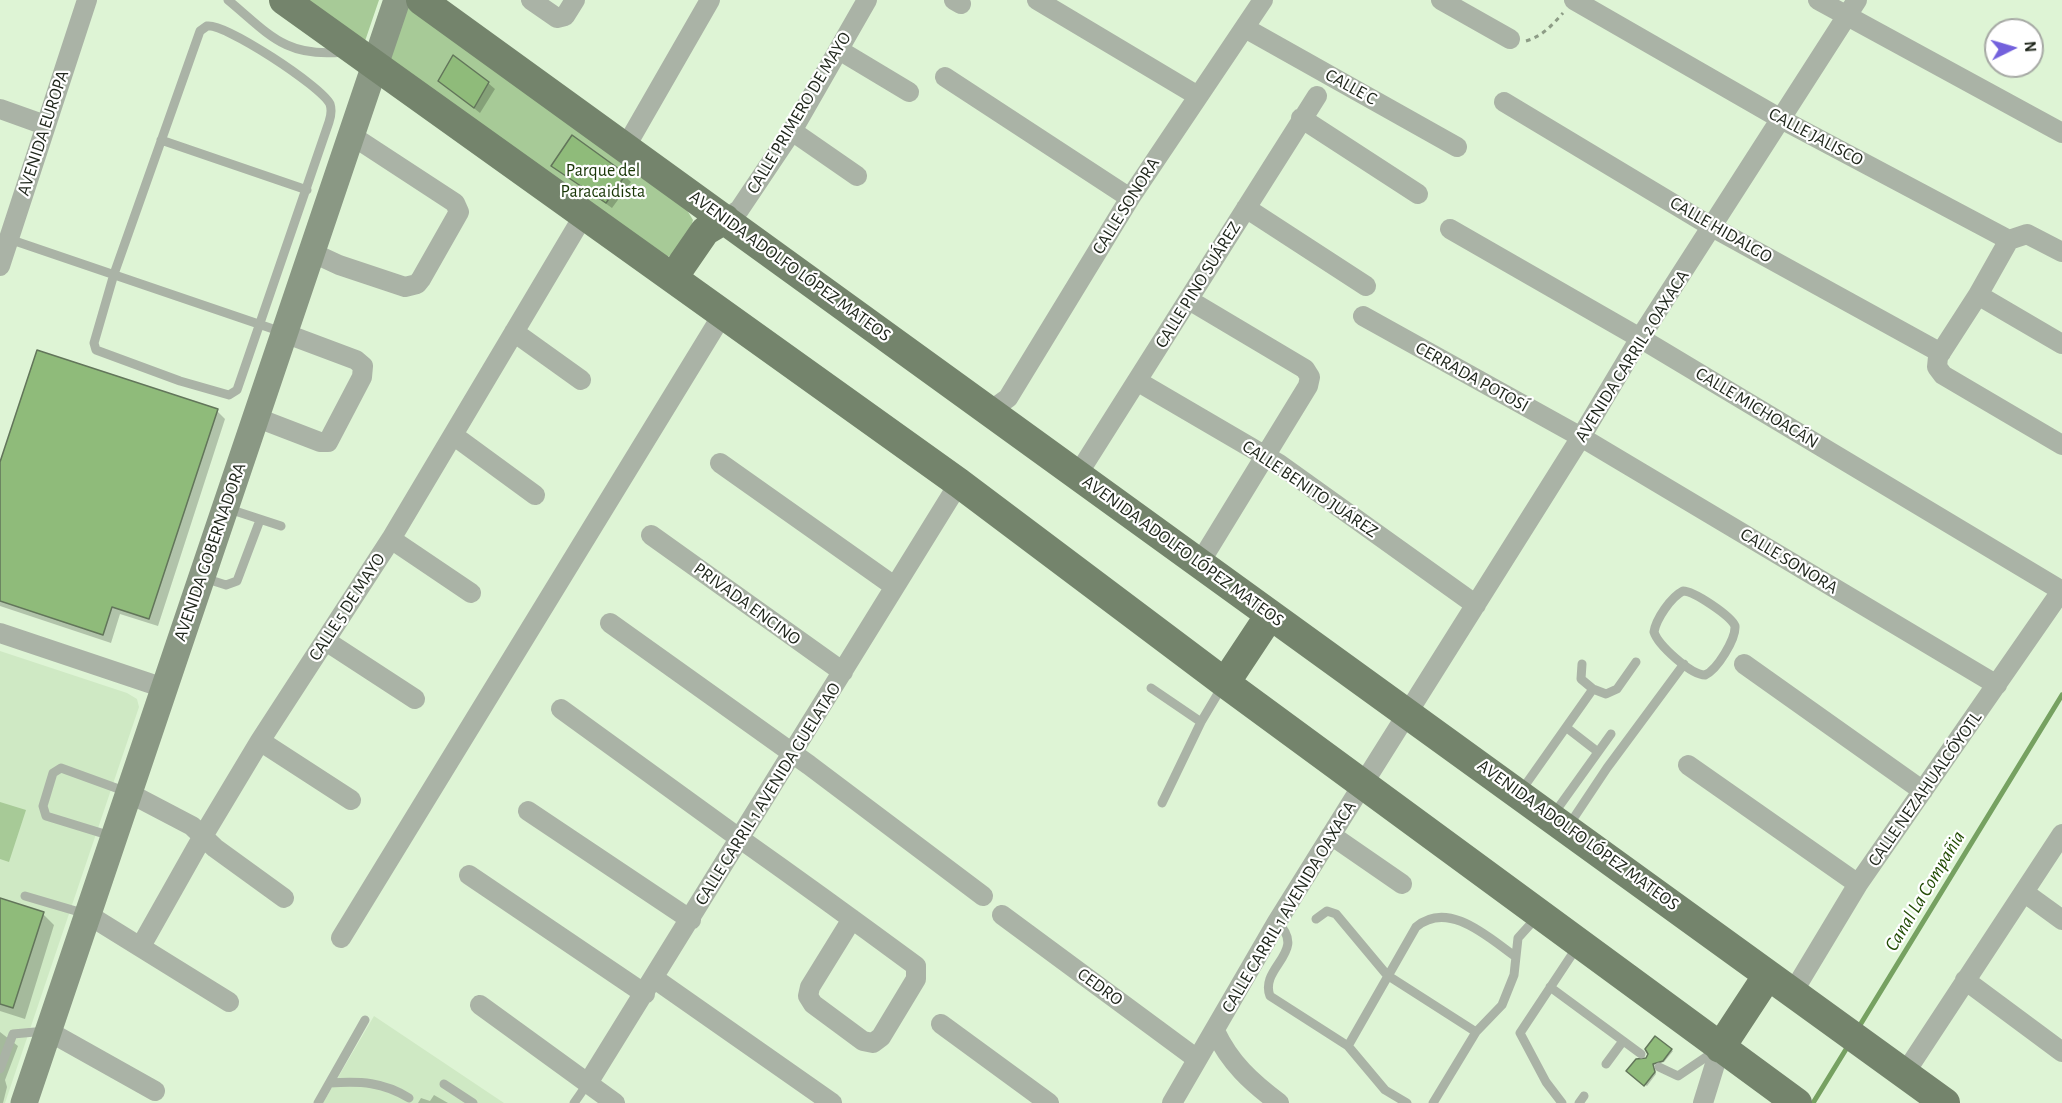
<!DOCTYPE html>
<html>
<head>
<meta charset="utf-8">
<style>
  body { margin:0 }
  #map { position:relative; width:2062px; height:1103px; overflow:hidden; background:#def4d5; font-family:"Alegreya Sans",sans-serif }
  canvas { display:block }
  .north { position:absolute; left:1984px; top:18px; width:60px; height:60px; box-sizing:border-box; background:#fff; border:2px solid #a6a9a4; border-radius:50%; rotate:85deg; font-size:16px; font-weight:700; line-height:24px; text-align:center; color:#20271c }
  .north::after { content:''; display:block; margin:auto; width:21px; height:27px; background:#7361dc; clip-path:polygon(50% 0,100% 100%,50% 72%,0 100%) }
</style>
</head>
<body>
<div id="map">
<canvas width="2062" height="1103"></canvas>
<div class="north">N</div>
</div>
<script>
const g = document.querySelector('canvas').getContext('2d');
g.lineJoin = 'round';
function fillPath(path, color) {
  g.fillStyle = color;
  g.fill(path, 'evenodd');
}
function strokePath(path, color, width, dash) {
  g.strokeStyle = color;
  g.lineWidth = width;
  g.lineCap = dash ? 'butt' : 'round';
  g.setLineDash(dash || []);
  g.stroke(path);
}
function write(font, color, halo, rows, align = 'center') {
  g.font = font + ' "Alegreya Sans",sans-serif';
  g.lineWidth = 4.5;
  g.setLineDash([]);
  g.textBaseline = 'middle';
  g.strokeStyle = halo;
  g.fillStyle = color;
  for (const [text, x, y, turn = 0] of rows) {
    g.save();
    g.translate(x, y);
    g.rotate((+turn || 0) * Math.PI / 180);
    g.textAlign = isNaN(turn) ? turn : align;
    if (halo) g.strokeText(text, 0, 0);
    g.fillText(text, 0, 0);
    g.restore();
  }
}
fillPath(new Path2D(`
  M0 651 127 693 137 699 139 707 5 1103H0Z
  M374 1016 504 1103H323Z`), '#cfe9c4');
fillPath(new Path2D(`
  M306 0H379L364 44Z
  M406 3 682 202 693 220 685 246 666 258 389 59Z
  M0 802 26 810 9 862 0 859Z`), '#a7ca97');
fillPath(new Path2D(`
  M440 81 488 83 495 89 480 113Z
  M553 166 625 176 631 182 612 208Z
  M217 411 225 419 158 626 120 614 111 643 0 606V467Z
  M0 900 43 914 54 925 25 1019 0 1011Z
  M0 1032 18 1046 5 1080 7 1087 3 1103H0Z
  M1655 1038 1673 1051 1664 1062 1654 1065 1656 1074 1647 1086 1628 1071 1647 1060Z
  M434 1095 448 1103H418L421 1098 430 1101Z`), '#0003');
strokePath(new Path2D(`
  M1857 1030 2062 695
  M1813 1103 1848 1046`), '#76a161', 5);
const building = new Path2D(`
  M453 55 489 82 474 108 438 81Z
  M572 135 626 174 606 203 551 166Z
  M37 350 218 409 149 619 112 607 103 635 0 601V462Z
  M0 898 44 912 13 1008 0 1004Z
  M1655 1036 1672 1049 1663 1061 1653 1064 1655 1072 1644 1086 1626 1071 1636 1059 1646 1058 1648 1054 1645 1049Z`);
fillPath(building, '#8fbb7a');
strokePath(building, '#62755a', 1.5);
strokePath(new Path2D(`
  M1526 41C1543 36 1552 25 1563 13`), '#8d9c86', 3, [4.5, 4.5]);
strokePath(new Path2D(`
  M228 0C269 34 285 58 343 52
  M207 26C225 23 321 86 330 104 332 110 331 116 329 122L237 390 229 395 180 381 96 350 94 343 114 274 200 31Z
  M161 140 307 190
  M9 239 282 332
  M229 509 281 526
  M204 578 226 585 237 581 260 520
  M1683 591C1694 591 1731 616 1735 626 1736 639 1717 670 1705 675 1691 675 1658 645 1654 632 1656 619 1671 597 1683 591Z
  M1582 664 1581 679 1593 689 1606 694 1617 689 1636 662
  M1151 688 1201 722
  M1567 728 1598 752
  M1521 791 1593 689
  M1162 803 1201 722 1223 685
  M1553 815 1611 734
  M1569 825 1607 768 1684 664
  M111 836 46 816 43 806 53 773 61 768 127 792
  M25 896 86 914
  M1316 919 1327 911 1336 914 1387 975 1476 1032
  M1277 922C1309 952 1259 967 1270 996L1348 1046 1385 1090 1407 1103
  M1550 987 1641 1054
  M1348 1046 1416 927C1449 899 1490 939 1516 957
  M1606 1064 1623 1041
  M1659 1067 1678 1076 1715 1051
  M0 1069 13 1034 46 1031
  M330 1083C361 1081 383 1082 409 1098
  M444 1084 473 1103
  M318 1103 365 1020
  M574 1103 588 1083
  M1433 1103 1476 1032 1502 1005 1514 975 1518 938 1536 918
  M1562 1103 1546 1082 1520 1033 1577 947
  M1579 1103 1584 1096`), '#aab3a6', 9);
strokePath(new Path2D(`
  M531 0 557 18 565 16 575 0
  M954 0 961 4
  M1037 0 1198 96
  M1441 0 1510 39
  M1574 0 1781 119 2009 240 2027 234 2062 252
  M1818 0 2062 133
  M1245 28 1457 147
  M839 50 909 92
  M945 77 1130 198
  M1504 102 1712 227 1941 353
  M0 109 45 125
  M1301 118 1418 194
  M792 131 857 176
  M625 148 710 0
  M1246 208 1366 286
  M725 219 739 210 792 131 867 0
  M1450 229 1640 338 2062 591
  M2009 240 1978 295 1938 357 1937 367 1943 375 2062 445
  M311 252 339 265 405 287 417 284 421 279 459 212 455 203 351 135
  M0 266 87 0
  M1978 295 2062 344
  M1189 300 1305 369 1310 377 1308 386 1199 564
  M1363 316 1581 437 1997 685
  M514 332 581 380
  M1137 381 1279 464 1476 605
  M990 411 1008 398 1130 198 1263 0
  M255 417 320 442H328L362 377 363 366 356 360 284 333
  M453 435 535 495
  M720 463 894 586
  M1078 474 1317 96
  M651 535 843 672
  M391 539 471 593
  M610 623 809 765 983 896
  M0 633 164 688
  M326 641 415 699
  M1744 664 1923 791
  M561 709 739 838C797 879 855 921 912 963L916 966V979L881 1037 873 1043 863 1041 813 1004 808 996 810 987 852 919
  M260 741 351 800
  M1688 765 1858 884
  M129 793 192 826 215 848 284 898
  M528 811 691 920
  M1331 835 1402 884
  M469 875 645 994
  M2025 893 2062 920
  M87 914 229 1002
  M1002 915 1197 1059
  M341 938 724 312
  M141 946 203 836 260 741 391 539 585 213
  M655 979 832 1103
  M1965 980 2062 1052
  M1793 992 1858 884 2062 590
  M480 1005 615 1103
  M941 1024 1049 1103
  M48 1031 155 1091
  M1215 1031C1230 1063 1251 1082 1279 1103
  M1905 1073 2062 834
  M588 1083 959 483
  M1172 1103 1277 922 1363 784 1581 437 1640 338 1857 0
  M1703 1103 1720 1048`), '#aab3a6', 20);
strokePath(new Path2D(`
  M24 1103 397 0`), '#8a9884', 27);
strokePath(new Path2D(`
  M284 0 959 483 1225 683 1797 1103
  M421 0 1945 1103
  M674 276 705 231 725 219
  M1225 683 1270 615
  M1720 1048 1768 975`), '#74846c', 30);
write('18px', '#20271c', '#fff', [
  ["CALLE C",1351,87,29],
  ["CALLE PRIMERO DE MAYO",799,113,-59],
  ["AVENIDA EUROPA",43,133,-72],
  ["CALLE JALISCO",1816,137,28],
  ["CALLE SONORA",1126,206,-58],
  ["CALLE HIDALGO",1721,230,30],
  ["AVENIDA ADOLFO LÓPEZ MATEOS",790,266,36],
  ["CALLE PINO SUÁREZ",1198,285,-58],
  ["AVENIDA CARRIL 2 OAXACA",1632,356,-58],
  ["CERRADA POTOSÍ",1472,377,29],
  ["CALLE MICHOACÁN",1757,408,31],
  ["CALLE BENITO JUÁREZ",1310,489,34],
  ["AVENIDA ADOLFO LÓPEZ MATEOS",1183,551,36],
  ["AVENIDA GOBERNADORA",210,552,-71],
  ["CALLE SONORA",1789,561,31],
  ["PRIVADA ENCINO",747,604,36],
  ["CALLE 5 DE MAYO",347,607,-57],
  ["CALLE NEZAHUALCÓYOTL",1925,789,-55],
  ["CALLE CARRIL 1 AVENIDA GUELATAO",768,794,-58],
  ["AVENIDA ADOLFO LÓPEZ MATEOS",1578,835,36],
  ["CALLE CARRIL 1 AVENIDA OAXACA",1289,907,-59],
  ["CEDRO",1100,987,36]
]);
write('18px', '#193607', '#fff', [
  ["Parque del",603,171],
  ["Paracaidista",603,192]
]);
write('italic 20px', '#234c05', '#fff', [
  ["Canal La Compañia",1925,891,-59]
]);
</script>
</body>
</html>
